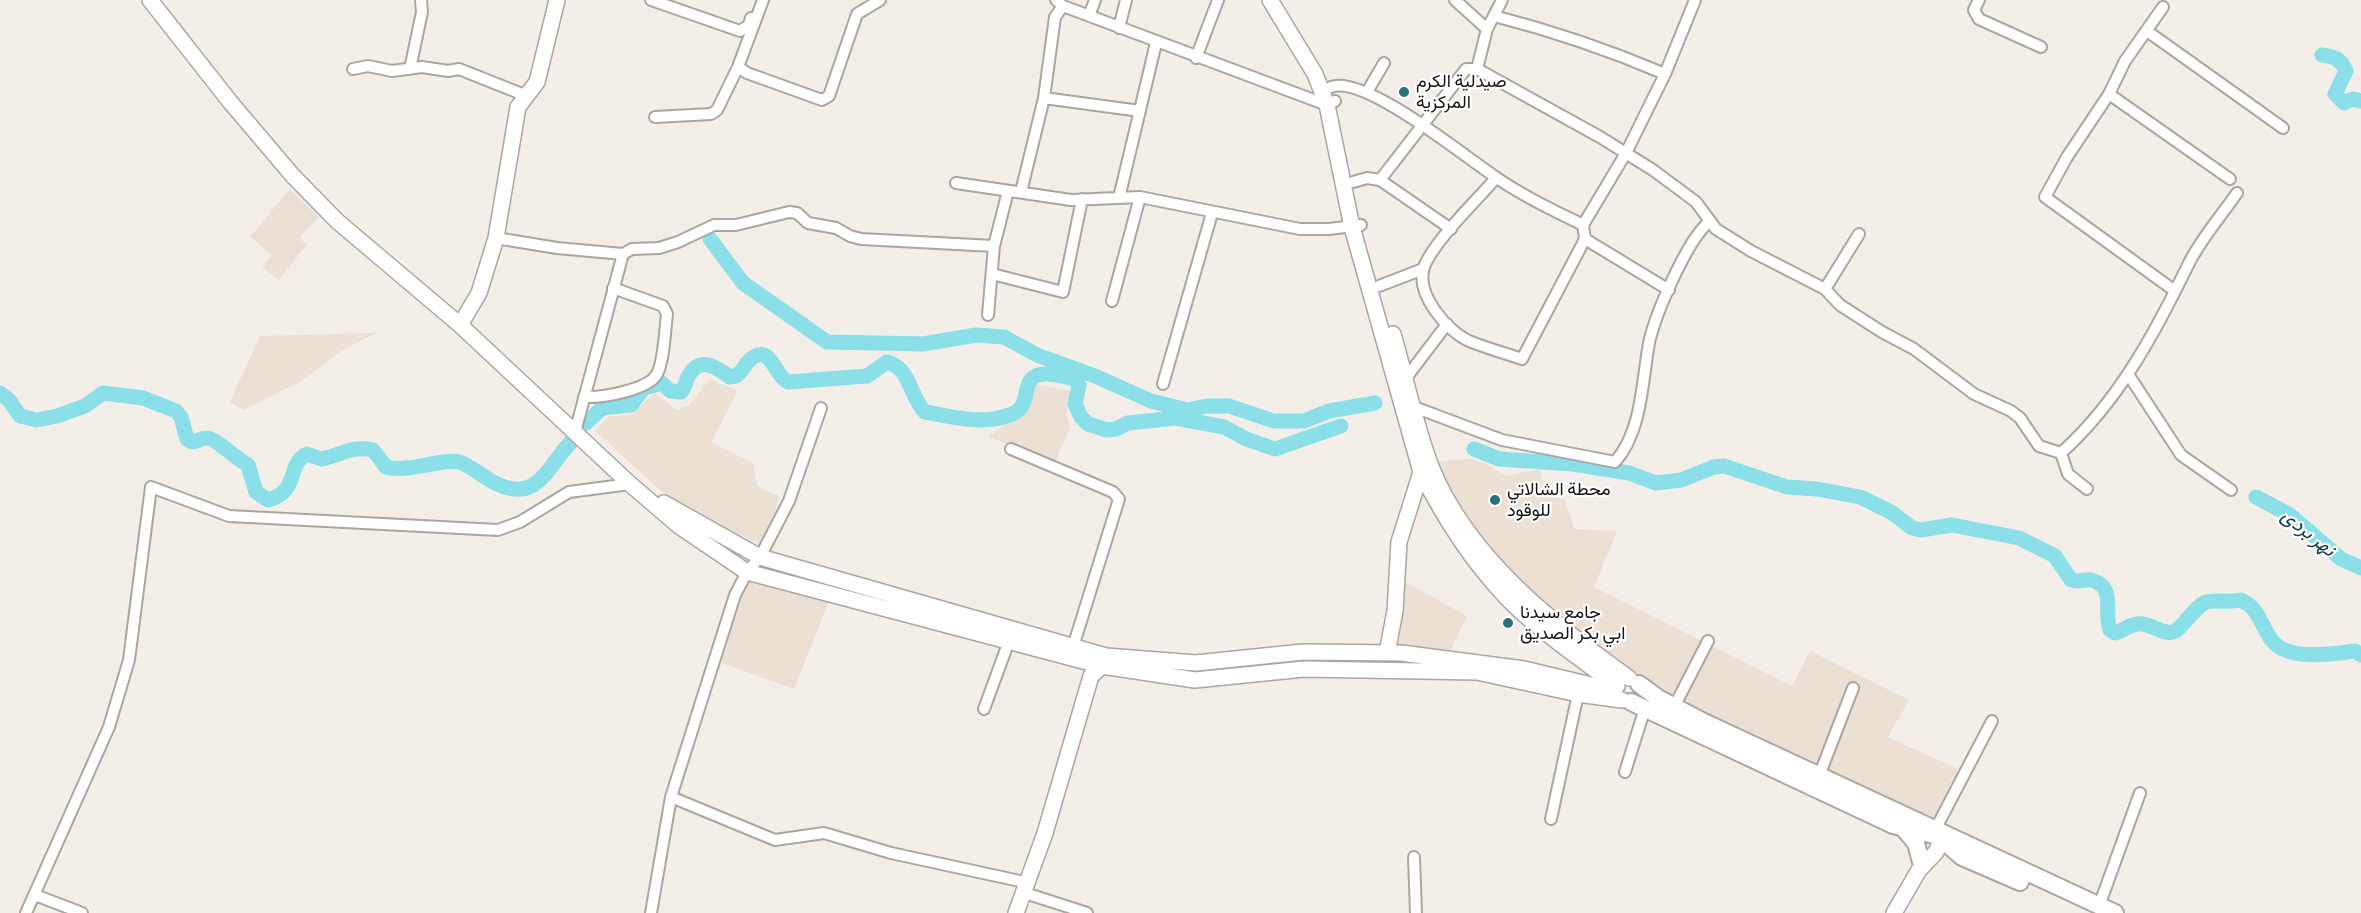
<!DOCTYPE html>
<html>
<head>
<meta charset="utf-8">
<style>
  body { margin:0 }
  canvas { display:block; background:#f3eee7 }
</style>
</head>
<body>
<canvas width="2361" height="913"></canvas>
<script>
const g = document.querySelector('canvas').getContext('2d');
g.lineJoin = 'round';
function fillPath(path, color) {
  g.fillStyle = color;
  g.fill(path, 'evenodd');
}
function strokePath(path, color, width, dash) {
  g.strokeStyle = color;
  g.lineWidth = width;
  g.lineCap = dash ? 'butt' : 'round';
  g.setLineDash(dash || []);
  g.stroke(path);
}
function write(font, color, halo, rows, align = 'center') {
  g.font = font + ' Manrope,Vazirmatn,sans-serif';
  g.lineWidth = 4.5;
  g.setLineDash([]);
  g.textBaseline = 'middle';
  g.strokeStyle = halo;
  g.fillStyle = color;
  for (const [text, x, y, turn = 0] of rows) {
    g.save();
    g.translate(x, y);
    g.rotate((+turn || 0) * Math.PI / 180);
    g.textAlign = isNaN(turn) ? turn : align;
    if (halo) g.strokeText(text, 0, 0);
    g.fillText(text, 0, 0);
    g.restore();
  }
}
fillPath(new Path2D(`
  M290 189 319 217 299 238 307 245 279 280 262 267 272 255 250 237Z
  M376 333 343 350 300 382 243 410 230 402 260 336Z
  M710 379 738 391 711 442 753 463 757 486 780 497 762 545 690 511 659 489 595 431 607 417 632 414 655 393 677 410 689 405Z
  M1034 384 1071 391 1066 415 1070 427 1056 460 987 437 1029 409Z
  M1471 459 1488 464 1505 476 1540 469 1545 493 1565 500 1574 529 1617 531 1594 587 1792 686 1810 651 1909 700 1888 737 1958 769 1933 821 1673 697 1577 632 1529 593 1496 555 1450 492 1437 461Z
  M764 577 832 594 794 689 722 663 728 624 744 584Z
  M1400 579 1467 616 1449 654 1398 645 1404 611Z`), '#ebe0d3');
strokePath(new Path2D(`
  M2322 55C2335 57 2341 59 2346 71L2335 94 2344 103 2353 99 2361 101
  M710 239 743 283 827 342 923 344 976 335 1004 337 1037 355 1095 376 1151 401 1188 410 1206 406H1229L1274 421H1304L1329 411 1375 403
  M0 393 9 400 20 416 37 420 57 416 85 406 103 393 143 398 176 411 181 417 187 439 192 442C198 442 201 438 206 438 215 437 237 460 248 465L256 492 268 500C300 492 286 464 307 454L321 459C339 456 352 445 373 450L386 467C409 473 442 458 459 462 468 464 485 478 495 483 539 505 548 464 573 440
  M586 423 602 408 631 405 644 388 662 383 670 391 681 392C686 387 685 381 689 375 701 355 717 368 730 377L736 376C744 371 746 360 755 356 772 348 775 376 788 382L867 376 887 362C911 368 910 398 925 412 954 417 983 426 1012 414 1036 405 1015 373 1048 374 1058 375 1067 376 1076 380L1079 385 1075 404 1081 417 1088 424 1107 430 1116 429 1128 423 1175 418 1224 427 1246 439 1275 449 1341 426
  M1474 449 1499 459 1573 464 1629 473 1656 483 1681 480 1714 467 1724 466 1787 487 1817 489 1860 497 1891 512 1912 528 1921 530 1952 525 2019 538 2055 556 2071 580C2079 583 2084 579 2091 580 2117 586 2103 613 2110 630L2115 633C2123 631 2129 625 2137 624 2149 622 2162 635 2173 632 2182 629 2192 610 2204 603 2212 599 2229 603 2241 600 2260 609 2260 624 2271 639 2286 662 2332 654 2355 651L2361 655
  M2256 497 2290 515 2341 559 2361 568`), '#8bdfe8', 15);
const street = new Path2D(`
  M651 0 740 31 749 25 751 18
  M1056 0 1063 6 1327 105 1335 101
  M1455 0 1487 29
  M1979 0 1974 10 1979 19 2041 47
  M2163 7 2125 61 2109 94 2067 157 2045 197 2175 291
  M1089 16 1095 0
  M1494 16C1553 31 1609 50 1665 74
  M1119 28 1126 0
  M2147 31 2283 128
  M1196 58 1218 0
  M738 67 747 73 822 100 829 96 857 14 880 0
  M353 69 368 66 392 71 422 67 448 71 459 69 527 96
  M410 69 422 12 421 0
  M1477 69 1487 29 1502 0
  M1331 87C1364 74 1464 156 1494 176 1521 195 1553 210 1583 225
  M1367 92 1384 63
  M2109 94 2230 179
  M1044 98 1140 111
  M655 117 711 114 717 110 738 67 763 0
  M1496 178C1477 200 1434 241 1424 267 1415 294 1447 331 1469 341 1486 348 1504 353 1522 359L1585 239 1583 225 1626 153 1665 74 1695 0
  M1380 180 1466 69H1477L1600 137 1653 170 1696 202 1716 229 1751 251 1825 289 1840 305 1882 332 1914 349 1974 394 2011 411 2020 418 2039 446 2061 453
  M1353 182 1367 178 1380 180 1451 229
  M956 183 1071 200 1140 197 1300 229H1329L1361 225
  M1021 192 1044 98 1055 17 1063 6
  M1119 198 1156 43
  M496 238 557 248 623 254 632 249 659 248 678 242 714 225H736L789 212 797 213 808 223 836 228 850 236 861 239 994 246
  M1585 239 1669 290
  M992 274 1063 292 1082 199
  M1379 286 1423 269
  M1825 289 1859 234
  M1112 301 1140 197
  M988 315 994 246 1008 191
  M2128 374 2181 455 2231 490
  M1406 378 1447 324
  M1163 384 1212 213
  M584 397C602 398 648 390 657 374 664 361 665 330 667 314L663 306 613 288
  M1414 407 1502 440 1615 462C1641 433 1642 385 1648 349 1652 320 1687 240 1709 222
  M575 432 623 254
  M1011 449 1113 492 1119 499 1073 647
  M2061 453C2118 402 2155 333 2188 265 2200 240 2221 216 2237 193
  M2061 453 2068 474 2087 489
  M1674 707 1708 641
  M984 709 1009 641
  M1625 772 1645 708
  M1819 776 1853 688
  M671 797 775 840 824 833 891 853 1029 883
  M1551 819 1578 694
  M1935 830 1992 721
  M1414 857 1416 913
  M1025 893 1087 913
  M35 895 82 913
  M2099 906 2140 793
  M26 913 109 727 129 660 151 487 229 516 498 530 520 522 569 492 630 484
  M651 913 671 797 735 595 747 572 760 557 789 501 821 408`);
const secondary = new Path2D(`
  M150 0 231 103 293 176 337 221 460 325 630 484 679 526 747 572 1102 666 1195 680 1304 669 1477 672 1578 694 1622 700
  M1270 0 1315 74 1327 105 1352 227 1421 472C1443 516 1472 561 1506 597 1539 631 1580 658 1617 686
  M460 325 479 293 496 238 518 107 537 82 557 0
  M1393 334C1406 378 1415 426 1432 469 1468 557 1554 625 1629 678
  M664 503 760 557 1106 656 1196 663 1303 652 1401 653 1524 669 1612 690
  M1387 653 1395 611 1399 542 1421 472
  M1016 913 1045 833 1091 676 1102 666 1104 660
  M1894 913 1919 870 1936 852 1944 834`);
const primary = new Path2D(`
  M1639 684 1658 698 1706 723 2115 913
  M1631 702 1893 825 1938 836 1962 857 2020 882
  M1904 829 1916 843 1921 862`);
strokePath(street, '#aba69f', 14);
strokePath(secondary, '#aba69f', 18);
strokePath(primary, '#aba69f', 20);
strokePath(street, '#fff', 10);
strokePath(secondary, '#fff', 15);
strokePath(primary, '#fff', 16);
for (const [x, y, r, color] of [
  [1404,92,6,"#2a737a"],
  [1495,500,6,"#2a737a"],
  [1508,623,6,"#2a737a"]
]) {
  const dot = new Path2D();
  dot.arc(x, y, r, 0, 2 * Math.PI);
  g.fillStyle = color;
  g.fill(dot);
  strokePath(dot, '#fff', 2);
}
write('18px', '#141310', '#fff', [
  ["صيدلية الكرم",1416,82],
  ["المركزية",1416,103],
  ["محطة الشالاتي",1507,490],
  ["للوقود",1507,511],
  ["جامع سيدنا",1520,613],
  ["ابي بكر الصديق",1520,634]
], 'left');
write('italic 20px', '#143d40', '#fff', [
  ["نهر بردى",2308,533,39]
]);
</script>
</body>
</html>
